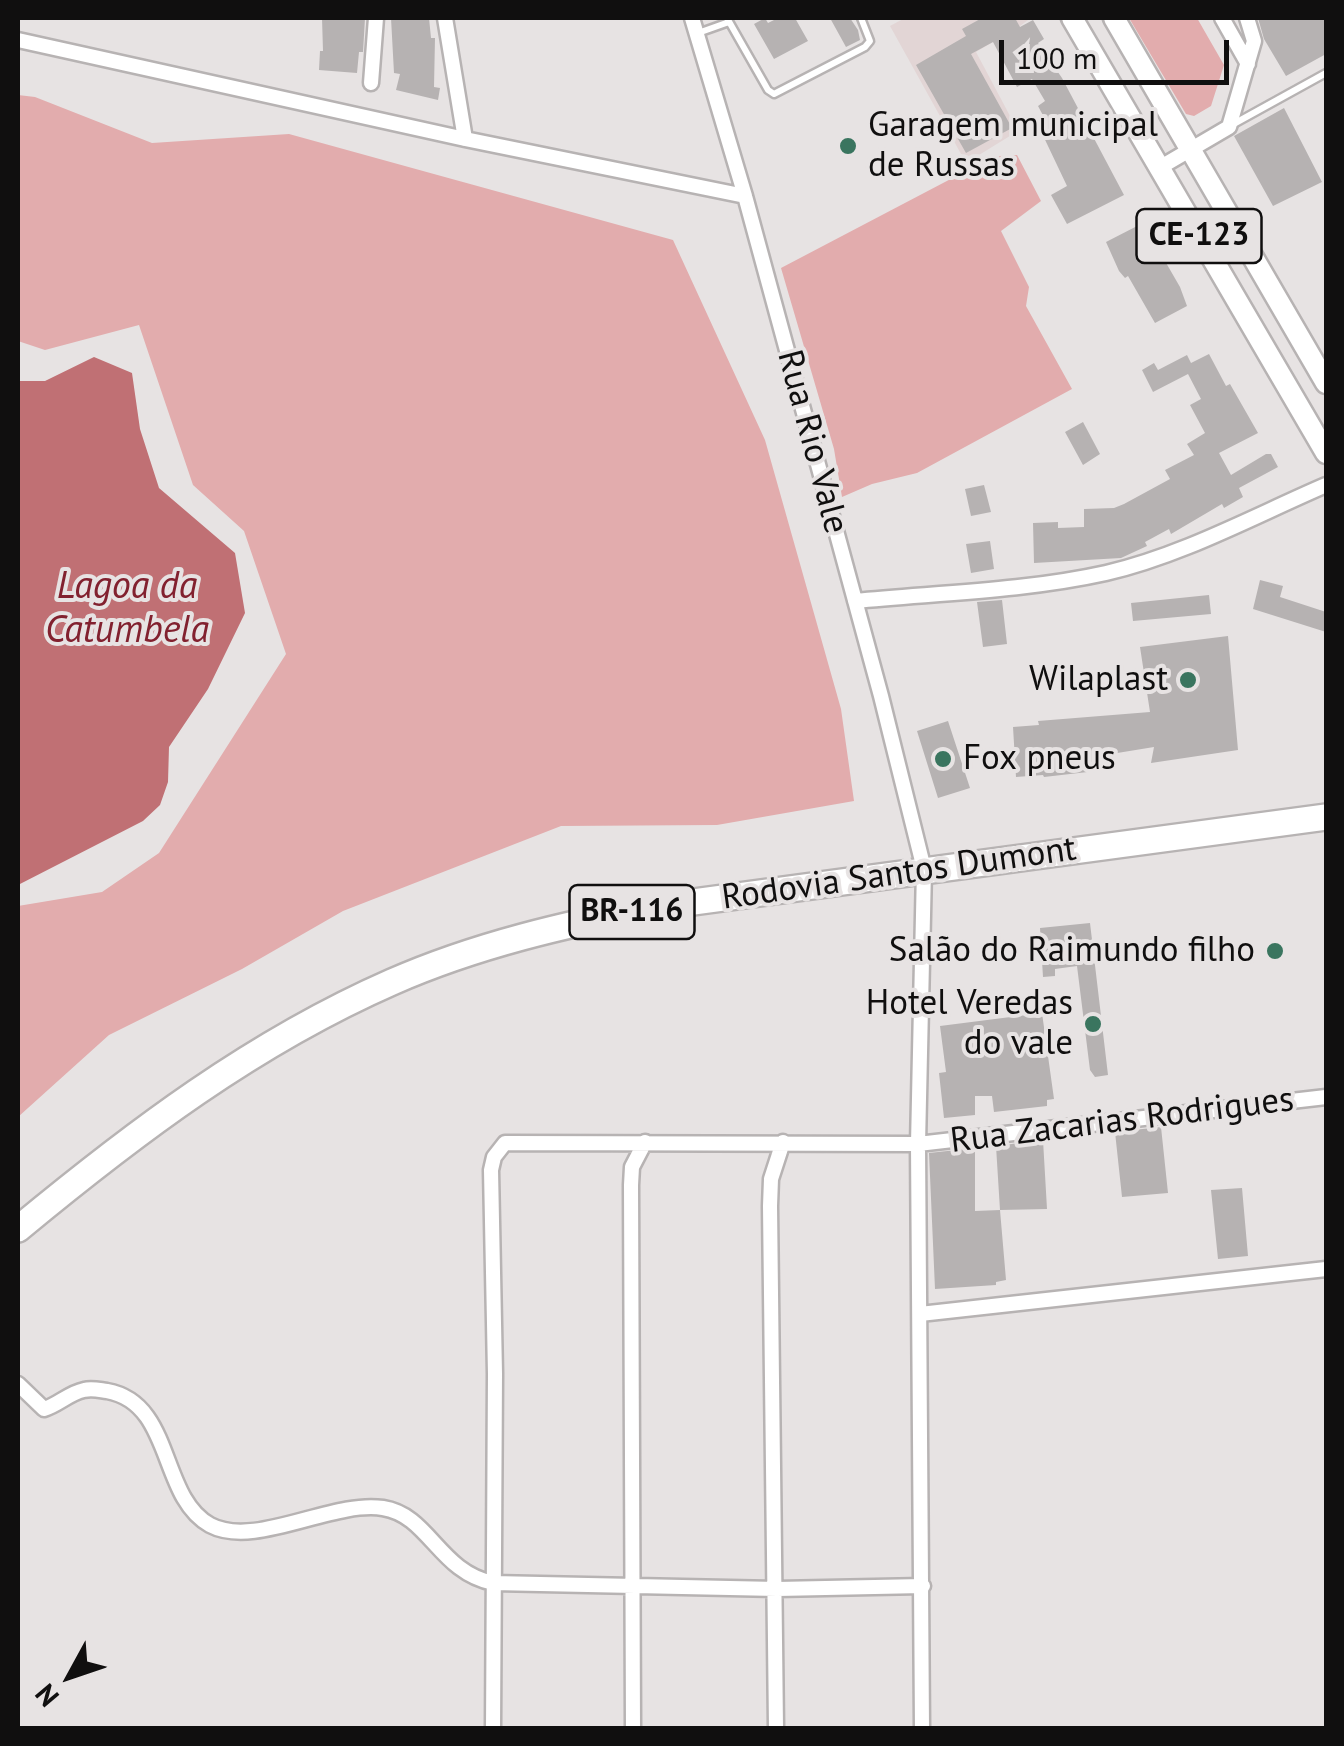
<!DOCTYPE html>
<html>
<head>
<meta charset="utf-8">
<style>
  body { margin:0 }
  #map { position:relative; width:1344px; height:1746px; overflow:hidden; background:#e7e3e3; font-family:"PT Sans",sans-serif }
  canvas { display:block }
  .frame { position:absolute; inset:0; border:20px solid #100f0f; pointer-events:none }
  .north { position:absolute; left:20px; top:1626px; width:100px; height:100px; -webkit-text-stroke:8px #e7e3e3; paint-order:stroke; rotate:230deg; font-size:28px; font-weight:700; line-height:40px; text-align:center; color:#100f0f }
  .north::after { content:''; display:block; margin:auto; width:35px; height:45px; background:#100f0f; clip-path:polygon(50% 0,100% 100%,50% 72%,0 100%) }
  .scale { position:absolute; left:999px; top:40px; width:230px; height:45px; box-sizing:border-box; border:5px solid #100f0f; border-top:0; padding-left:12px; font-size:30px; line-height:35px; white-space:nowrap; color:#100f0f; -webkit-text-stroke:8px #e7e3e3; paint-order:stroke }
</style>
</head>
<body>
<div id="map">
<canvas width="1344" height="1746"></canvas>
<div class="frame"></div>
<div class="north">N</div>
<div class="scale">100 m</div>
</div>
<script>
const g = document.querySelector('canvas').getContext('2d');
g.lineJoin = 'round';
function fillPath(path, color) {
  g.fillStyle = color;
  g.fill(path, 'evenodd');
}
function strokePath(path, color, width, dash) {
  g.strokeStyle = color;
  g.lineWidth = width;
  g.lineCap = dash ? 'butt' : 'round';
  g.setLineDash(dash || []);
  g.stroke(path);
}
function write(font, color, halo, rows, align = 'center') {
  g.font = font + ' "PT Sans",sans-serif';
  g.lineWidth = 8;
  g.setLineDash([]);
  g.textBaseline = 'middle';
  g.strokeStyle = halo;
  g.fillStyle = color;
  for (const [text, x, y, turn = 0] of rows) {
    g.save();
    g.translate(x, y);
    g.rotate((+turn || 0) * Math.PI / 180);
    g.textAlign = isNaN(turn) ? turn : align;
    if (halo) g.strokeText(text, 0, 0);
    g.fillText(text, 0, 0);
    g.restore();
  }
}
fillPath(new Path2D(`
  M905 18H1027L1028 20 1020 26 976 52 1018 131 966 163 890 26Z`), '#e2d5d5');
fillPath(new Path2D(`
  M1129 18H1197L1224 65 1211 106 1194 116 1186 114Z
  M18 95 35 97 152 143 289 134 673 240 765 440 841 709 854 801 717 825 561 826 343 911 242 969 109 1035 18 1117V906L102 892 159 853 286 654 244 531 193 485 139 325 45 350 18 341Z
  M1017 155 1041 201 1001 231 1029 287 1026 306 1072 389 917 473 872 484 842 497 834 449 781 268 964 172 1000 156Z`), '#e2acad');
fillPath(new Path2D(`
  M94 357 132 373 140 429 159 488 235 553 245 613 208 689 169 747 168 782 160 805 143 821 18 885V381H45Z`), '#c07074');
fillPath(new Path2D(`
  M322 18H365L363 52H359L357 73 319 70 320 51H323Z
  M391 18H429L431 38H435L434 87 440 88 438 100 396 90 400 74 394 73Z
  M765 18 768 23 778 18H795L808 41 774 59 754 24Z
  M830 18H850L858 30 860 40 846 47Z
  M982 18H1015L1020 27 1033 20 1044 39 1038 43 1062 78 1124 195 1067 224 1051 195 1067 186 1038 125 1046 121 1038 106 1045 101 1032 79 1017 87 993 42 971 54 1012 128 966 153 916 65 966 36 962 29Z
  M1258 18H1326V54L1286 76 1264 39Z
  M1284 108 1322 182 1273 206 1234 136Z
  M1143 223 1180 287 1187 306 1155 323 1128 276 1125 278 1119 271 1106 242Z
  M1209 354 1226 386 1230 384 1258 433 1219 453 1231 475 1266 454H1271L1278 467 1239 488 1243 497 1224 508 1222 504 1171 534 1169 529 1145 542 1147 546 1121 558 1034 563 1033 523 1058 522V528L1084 527V509L1114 508 1124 504 1170 479 1165 470 1194 455 1187 444 1205 433 1190 405 1201 399 1188 374 1153 392 1142 370 1154 363 1158 370 1187 355 1191 363Z
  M1083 422 1100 454 1083 465 1065 432Z
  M984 485 991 512 971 516 965 489Z
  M990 541 994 569 971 573 966 544Z
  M1260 580 1283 586 1280 597 1326 612V632L1253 609Z
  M1209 595 1211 614 1133 621 1131 603Z
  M1002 600 1007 644 983 647 977 602Z
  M1228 636 1238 750 1151 763 1154 747 1105 755V770L1044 777 1043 775 1016 777 1013 727 1039 725 1038 721 1150 712 1140 647Z
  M948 721 970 788 938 798 917 731Z
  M1090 923 1108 1075 1095 1077 1090 1070 1077 966 1055 969V976L1043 977 1040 928Z
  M1042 1013 1054 1099 1047 1100V1106L994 1112 992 1096H975V1115L944 1118 939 1073 946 1072 940 1026Z
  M1161 1127 1168 1193 1122 1197 1115 1132Z
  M1043 1140 1047 1209 1000 1210 996 1146Z
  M975 1148V1211L1000 1210 1006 1280 996 1282V1285L935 1289 929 1153Z
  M1242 1188 1248 1256 1218 1259 1211 1190Z`), '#b6b2b2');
const lane = new Path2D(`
  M727 18 768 90 774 94 865 47 870 41 861 18
  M698 33 729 22
  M1230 126 1326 73`);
const street = new Path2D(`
  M445 18 465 139
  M692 18 745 196 881 696 924 869 918 1144 922 1728
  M1222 18 1248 64
  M18 40 465 139 745 196
  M371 83 376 18
  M1159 168 1229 127 1254 41 1247 18
  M855 601C938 593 1025 591 1106 573 1183 555 1254 516 1326 485
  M920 1314 1326 1269
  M18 1384 44 1409C58 1405 69 1393 84 1390 92 1388 99 1390 107 1391 174 1403 159 1497 210 1525 255 1549 332 1500 383 1508 429 1515 439 1572 493 1583L777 1589 923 1586
  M493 1728 495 1374 491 1170 494 1157 505 1143 918 1144 1326 1097
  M633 1728 631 1185 632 1167 645 1142
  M776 1728 770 1206 771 1179 783 1142`);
const primary = new Path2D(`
  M1072 18 1326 453
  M1114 18 1326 383`);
const highway = new Path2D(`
  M18 1229C134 1133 253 1043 392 982 476 945 567 924 656 907L1326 817`);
strokePath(lane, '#b7b3b3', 11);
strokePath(street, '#b7b3b3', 19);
strokePath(primary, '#b7b3b3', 25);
strokePath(highway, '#b7b3b3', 30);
strokePath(lane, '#fff', 6);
strokePath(street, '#fff', 14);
strokePath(primary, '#fff', 20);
strokePath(highway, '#fff', 25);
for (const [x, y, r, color] of [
  [848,146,10,"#3a755f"],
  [1188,680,10,"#3a755f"],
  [943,759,10,"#3a755f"],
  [1275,951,10,"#3a755f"],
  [1093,1024,10,"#3a755f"]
]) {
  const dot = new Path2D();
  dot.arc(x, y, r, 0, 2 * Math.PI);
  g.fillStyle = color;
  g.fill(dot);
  strokePath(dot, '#e7e3e3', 4);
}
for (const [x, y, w] of [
  [1199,236,125],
  [632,912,125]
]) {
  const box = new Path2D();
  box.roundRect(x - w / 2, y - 27, w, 54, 8);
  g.fillStyle = '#e7e3e3';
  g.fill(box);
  strokePath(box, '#100f0f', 2.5);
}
write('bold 32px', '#100f0f', null, [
  ["CE-123",1199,236],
  ["BR-116",632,912]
]);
write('35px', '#100f0f', '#e7e3e3', [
  ["Garagem municipal",868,126,"left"],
  ["de Russas",868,166,"left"],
  ["Wilaplast",1168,680],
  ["Fox pneus",963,759,"left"],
  ["Salão do Raimundo filho",1255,951],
  ["Hotel Veredas",1073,1004],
  ["do vale",1073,1044]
], 'right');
write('35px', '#100f0f', '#e7e3e3', [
  ["Rua Rio Vale",812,442,75],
  ["Rodovia Santos Dumont",899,874,-8],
  ["Rua Zacarias Rodrigues",1122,1121,-7]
]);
write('italic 38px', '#82212f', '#e7e3e3', [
  ["Lagoa da",127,587],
  ["Catumbela",127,631]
]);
</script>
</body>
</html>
